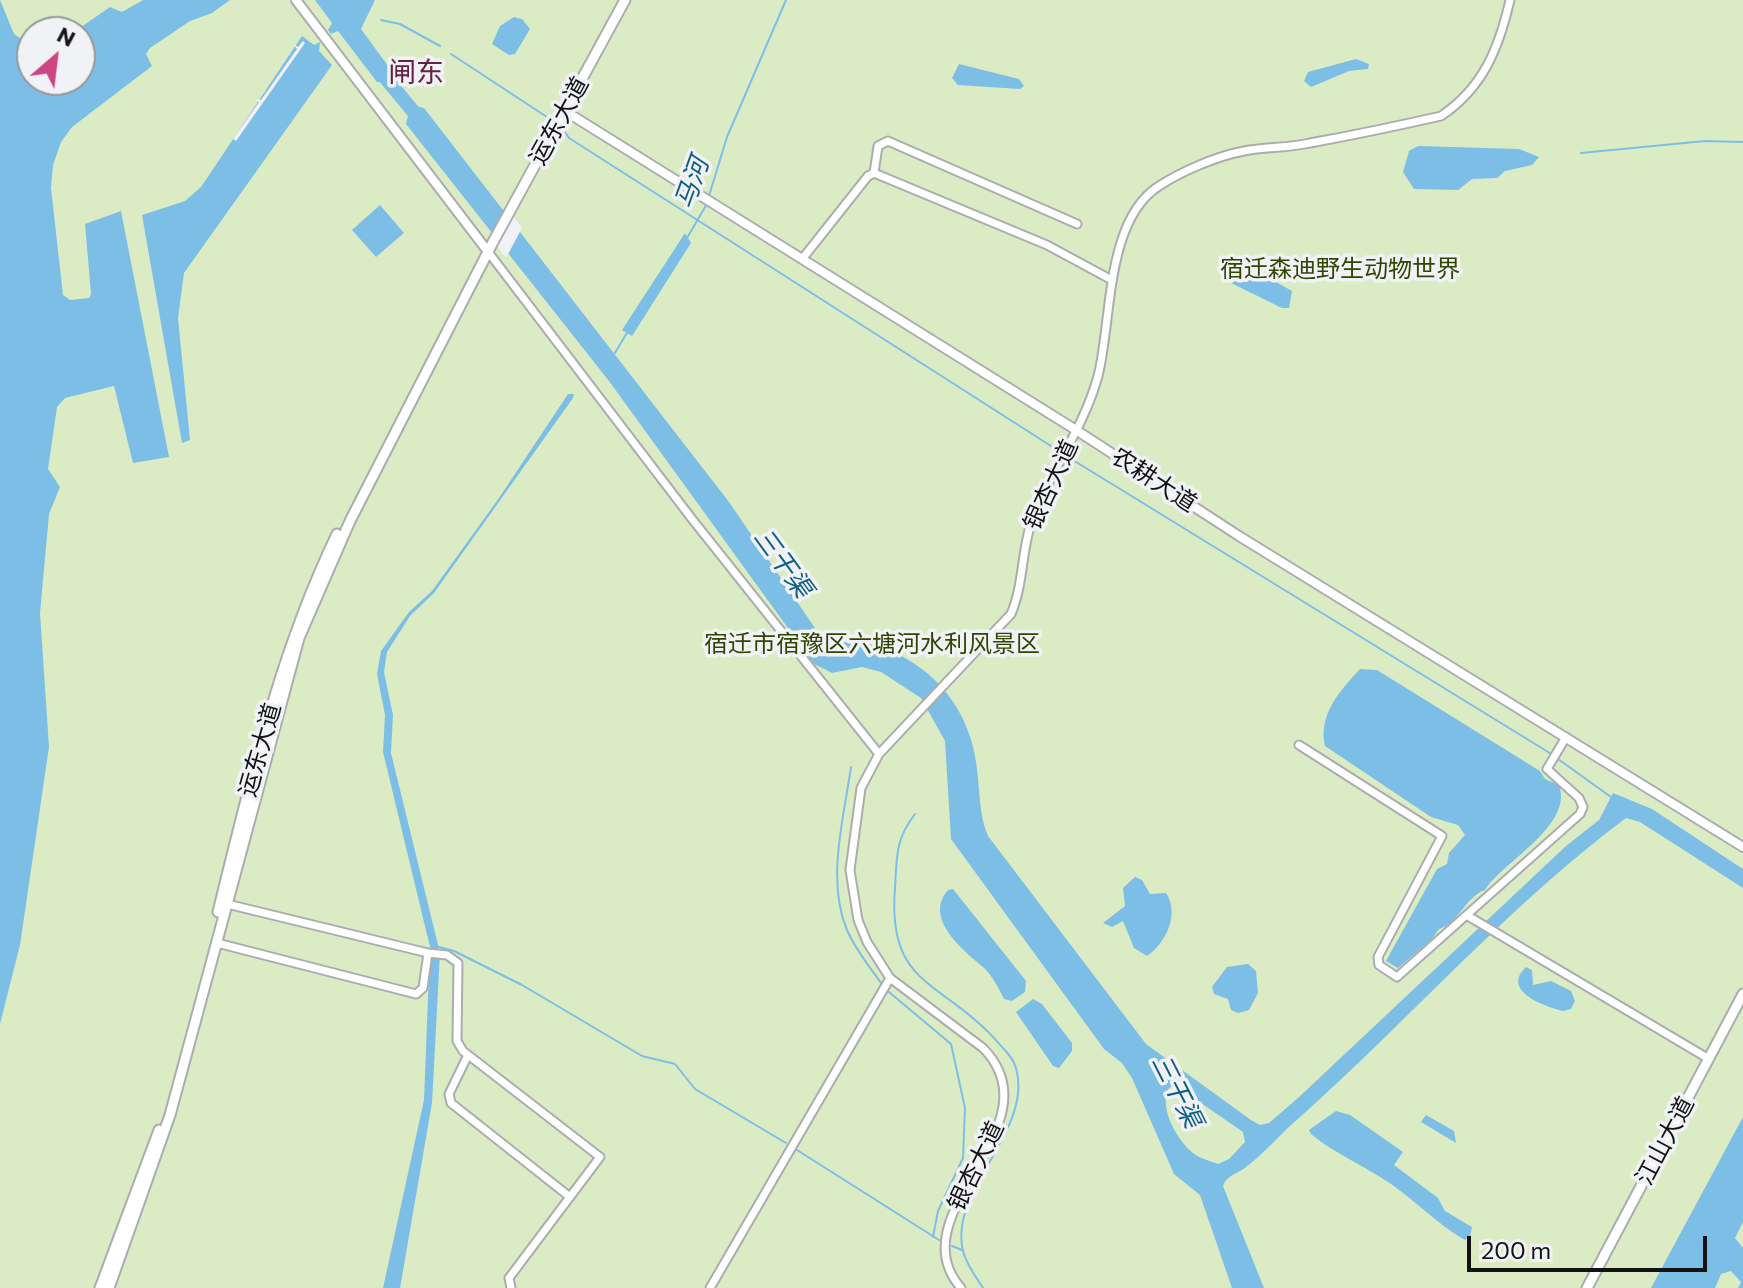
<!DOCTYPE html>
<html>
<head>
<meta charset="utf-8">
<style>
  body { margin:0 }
  #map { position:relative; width:1743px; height:1288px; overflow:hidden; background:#f1f2f6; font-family:Commissioner,sans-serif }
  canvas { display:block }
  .north { position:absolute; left:16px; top:16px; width:80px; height:80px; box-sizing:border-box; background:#f1f2f6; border:2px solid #98999c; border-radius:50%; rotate:28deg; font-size:22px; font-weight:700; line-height:32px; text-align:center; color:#131314 }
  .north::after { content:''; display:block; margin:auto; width:28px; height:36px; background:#cd4581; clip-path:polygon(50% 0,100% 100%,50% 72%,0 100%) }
  .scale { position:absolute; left:1467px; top:1236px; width:240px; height:36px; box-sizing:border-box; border:4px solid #131314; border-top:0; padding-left:10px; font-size:24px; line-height:28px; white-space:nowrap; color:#131314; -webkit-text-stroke:6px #f1f2f6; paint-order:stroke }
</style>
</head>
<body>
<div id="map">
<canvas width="1743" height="1288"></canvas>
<div class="north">N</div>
<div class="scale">200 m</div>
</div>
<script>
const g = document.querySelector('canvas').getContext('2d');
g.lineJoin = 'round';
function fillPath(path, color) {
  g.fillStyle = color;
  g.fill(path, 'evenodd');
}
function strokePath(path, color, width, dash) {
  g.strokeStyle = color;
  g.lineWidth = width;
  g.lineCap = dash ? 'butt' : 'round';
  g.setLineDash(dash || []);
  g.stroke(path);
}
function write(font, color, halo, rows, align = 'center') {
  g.font = font + ' Commissioner,"Noto Sans SC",sans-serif';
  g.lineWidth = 7;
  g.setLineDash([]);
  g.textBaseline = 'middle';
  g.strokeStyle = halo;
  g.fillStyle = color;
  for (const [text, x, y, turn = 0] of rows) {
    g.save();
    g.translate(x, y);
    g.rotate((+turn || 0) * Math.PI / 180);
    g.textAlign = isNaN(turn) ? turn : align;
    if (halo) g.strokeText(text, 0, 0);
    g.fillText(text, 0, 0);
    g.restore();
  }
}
fillPath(new Path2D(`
  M0 0H1743V1288H0ZM32 32H80V80H32Z`), '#dbecc4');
fillPath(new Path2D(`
  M0 0 14 34 32 46V80H80V32H74L110 7 122 12 143 0H230L212 13 190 21 150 48 146 54 152 66 72 127 61 142 53 165 51 188 63 295 70 300 89 298 91 294 85 224 121 211 169 457 133 463 114 386 65 398 57 407 48 469 60 487 49 514 40 613 49 747 20 945 0 1024Z
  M315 0H375L361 29 391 70V82H377L338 31 331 34 328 30 332 23Z
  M514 17 522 19 530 29 515 54 509 55 492 44 500 26Z
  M302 36 314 45 320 42 319 51 332 65 184 273 178 318 190 440 182 443 142 215 185 201 201 187Z
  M1356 59 1369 64 1368 69 1349 71 1311 87 1304 81 1308 72Z
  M959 64 1019 79 1024 86 1020 89 958 85 952 78Z
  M408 98 415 106 424 108 729 502 819 634C840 648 861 639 884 648 938 669 971 713 977 769 980 792 979 815 988 836L1146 1044 1251 1120 1260 1125 1269 1123 1298 1098 1566 846 1599 820 1613 793 1652 809 1743 869V888L1640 822 1626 818C1508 906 1409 1020 1299 1118 1281 1133 1265 1153 1246 1167 1237 1174 1227 1175 1223 1186L1264 1288H1232L1200 1195 1174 1174 1132 1078 1122 1063 1104 1049 951 839 945 741 921 698 881 672 862 667 832 673 814 664 609 381 406 124 409 112 403 103ZM1175 1085 1243 1132 1245 1142 1229 1159 1218 1164C1210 1161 1199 1158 1193 1153 1177 1140 1158 1107 1169 1088Z
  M1418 146 1519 149 1539 157 1532 165 1505 171 1497 178 1472 179 1458 190 1414 189 1403 172 1409 151Z
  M380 205 404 233 376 257 352 230Z
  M685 233 691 243 632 336 622 330Z
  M1258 272 1292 291 1289 308H1282L1231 283Z
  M568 394H574L573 398 434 593 410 616 387 652 384 672 393 715 391 753 440 953 432 1103 400 1288H383L424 1100 430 947 383 752 385 715 377 674 381 651 409 612 432 591 499 498Z
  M1360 669 1377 670 1540 771 1545 779 1559 785C1574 826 1501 863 1485 890 1466 896 1458 924 1439 929L1432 939 1398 968 1386 961 1437 869 1447 864 1449 853 1465 835 1458 825 1431 817 1325 746C1318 714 1340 691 1360 669Z
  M1135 877 1142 880 1150 894 1166 893C1180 914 1166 943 1147 956L1134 948 1123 921 1112 927 1103 923 1125 906 1123 888Z
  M953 889 1026 981 1025 992 1012 1001 1004 999C999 989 992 975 983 967 963 950 923 918 948 890Z
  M1248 964 1256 971 1258 993 1249 1010 1238 1013 1231 1010 1228 999 1214 994 1212 987 1227 967Z
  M1526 967 1532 970 1533 985 1551 981 1571 991 1575 1001 1571 1009 1563 1011C1546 1007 1500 991 1526 967Z
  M1033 999 1042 1004 1072 1043V1051L1059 1068 1053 1066 1016 1012Z
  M1336 1111 1350 1115 1403 1152 1394 1165 1438 1198 1445 1211 1472 1227 1470 1237 1465 1240C1437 1224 1417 1202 1391 1184 1365 1166 1335 1154 1311 1134L1309 1130Z
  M1426 1115 1454 1131 1456 1143 1421 1122Z
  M1743 1117V1222L1735 1238 1743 1248V1288H1738L1741 1282 1731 1271 1721 1274 1715 1288H1651Z`), '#7dbee6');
fillPath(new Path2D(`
  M303 41 305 43 236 141 233 139 259 102 255 99 261 100 297 49 293 44 298 47Z
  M509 211 522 228 506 258 493 241Z`), '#f1f2f6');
strokePath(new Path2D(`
  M381 20 400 24 440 46
  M451 54 553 121
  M562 128 569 138 1062 453
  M1581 153 1705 141 1743 142
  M709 196 727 137 786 0
  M687 238 708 202
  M615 353 628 331
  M1068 457 1553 755
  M1558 759 1611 797
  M851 767C844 817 826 881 847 930 855 949 869 966 881 983
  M915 814C895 840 897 856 895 888 887 986 941 980 995 1039 1002 1048 1013 1056 1016 1068 1034 1131 948 1190 963 1251 966 1264 976 1277 983 1288
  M439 947 454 951 522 985 642 1056 675 1064 695 1089 786 1143
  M889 992 951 1044 965 1108 963 1158 938 1211 933 1237
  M797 1150 939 1240
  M952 1246 962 1250`), '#7dbee6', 2);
strokePath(new Path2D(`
  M379 70 417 116`), '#7dbee6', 14);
const minor = new Path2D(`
  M874 173 878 146 888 141 1077 224
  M489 253 692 519 879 754
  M803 258 868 176 874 173 1047 245 1110 279
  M1299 745 1442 836 1378 957 1379 965 1397 977 1580 814 1583 807 1579 798 1547 769 1566 737
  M1468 916 1709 1059
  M217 943 416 994 423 988 428 953 223 903
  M428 953 447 955 458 963 457 1041 463 1051 600 1157 509 1278 511 1288
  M468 1055 449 1094 451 1103 570 1197
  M710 1288 890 978
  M961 1288C895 1213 1060 1126 983 1048L890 978 867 942 858 920 850 870 861 788 879 754 1011 614C1024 584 1021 551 1032 520 1050 471 1084 428 1098 376 1112 322 1105 220 1159 186 1182 171 1217 156 1244 151 1265 147 1288 148 1310 143 1354 135 1397 126 1441 116 1483 88 1499 48 1510 0`);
const tertiary = new Path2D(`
  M296 0 489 253
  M565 111 1076 430 1239 536 1743 847`);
const secondary = new Path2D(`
  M218 912C250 783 279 654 337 534
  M100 1288 159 1130
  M109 1288 170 1115 299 638 350 521 493 242 625 0
  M1587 1288 1743 994`);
strokePath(minor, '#abacb0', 11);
strokePath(tertiary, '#abacb0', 12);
strokePath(secondary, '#abacb0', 13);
strokePath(minor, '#fff', 7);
strokePath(tertiary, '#fff', 8);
strokePath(secondary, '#fff', 9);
write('24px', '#131314', '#f1f2f6', [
  ["运东大道",559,121,-61],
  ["农耕大道",1154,480,33],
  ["银杏大道",1051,485,-65],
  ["运东大道",260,750,-74],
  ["江山大道",1665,1141,-62],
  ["银杏大道",976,1166,-64]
]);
write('24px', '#304500', '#f1f2f6', [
  ["宿迁森迪野生动物世界",1340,269],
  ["宿迁市宿豫区六塘河水利风景区",872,644]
]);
write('italic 26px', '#0f5e84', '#f1f2f6', [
  ["马河",692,183,-70],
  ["三干渠",783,563,54],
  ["三干渠",1177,1091,63]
]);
write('28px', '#65233f', '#f1f2f6', [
  ["闸东",416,73]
]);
</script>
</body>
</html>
